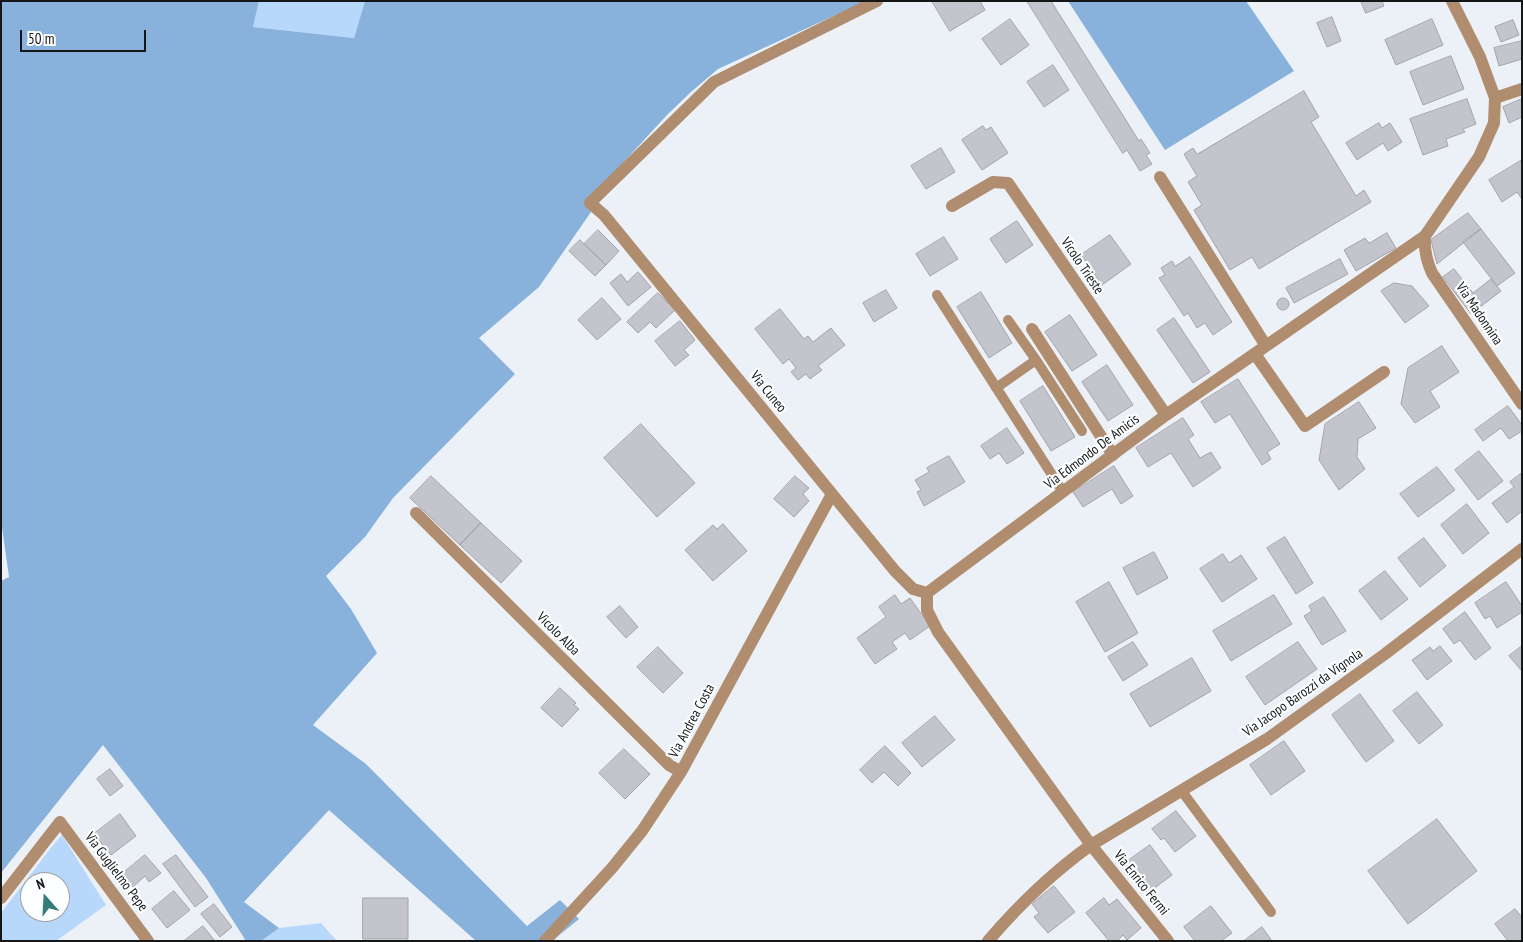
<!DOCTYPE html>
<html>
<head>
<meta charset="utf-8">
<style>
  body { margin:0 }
  #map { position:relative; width:1523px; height:942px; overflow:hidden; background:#ecf1f7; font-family:"PT Sans Narrow",sans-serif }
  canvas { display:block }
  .frame { position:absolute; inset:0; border:2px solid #141618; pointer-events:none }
  .north { position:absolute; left:20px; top:872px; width:50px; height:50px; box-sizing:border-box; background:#fdfeff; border:1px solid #a0a1a3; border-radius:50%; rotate:341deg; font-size:14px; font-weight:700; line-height:20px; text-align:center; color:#141618 }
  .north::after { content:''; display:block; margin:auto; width:18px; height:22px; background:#347c7a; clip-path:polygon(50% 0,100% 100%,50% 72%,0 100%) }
  .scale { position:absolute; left:20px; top:30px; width:126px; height:22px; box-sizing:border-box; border:2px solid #141618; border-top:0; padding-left:6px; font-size:15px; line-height:18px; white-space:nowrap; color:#141618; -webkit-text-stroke:4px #fdfeff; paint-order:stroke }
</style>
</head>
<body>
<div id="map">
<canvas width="1523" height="942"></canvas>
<div class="frame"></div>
<div class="north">N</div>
<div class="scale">50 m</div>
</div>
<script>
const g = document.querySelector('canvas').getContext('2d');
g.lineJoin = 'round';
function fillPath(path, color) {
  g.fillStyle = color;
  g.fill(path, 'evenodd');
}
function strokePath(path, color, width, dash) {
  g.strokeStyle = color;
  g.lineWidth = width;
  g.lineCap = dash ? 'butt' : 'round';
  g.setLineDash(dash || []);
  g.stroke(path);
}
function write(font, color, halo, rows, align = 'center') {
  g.font = font + ' "PT Sans Narrow",sans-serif';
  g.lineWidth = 4.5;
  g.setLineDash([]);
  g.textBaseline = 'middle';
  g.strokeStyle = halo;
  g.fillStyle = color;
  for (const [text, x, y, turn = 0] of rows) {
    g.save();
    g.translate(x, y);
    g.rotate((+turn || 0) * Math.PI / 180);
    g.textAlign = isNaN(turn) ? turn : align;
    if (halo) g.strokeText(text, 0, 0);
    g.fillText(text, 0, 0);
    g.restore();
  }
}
fillPath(new Path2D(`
  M259 1H365L354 38 253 27Z
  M62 835 106 905 56 941H1V913L53 845ZM30 882H60V912H30Z
  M321 923 337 941H261L279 928Z`), '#b7d8fa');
fillPath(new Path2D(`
  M1 1H259L253 27 354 38 365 1H866L718 69 691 92 667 115 622 164 600 199 539 287 479 338 515 374 393 498 365 537 326 576 351 609 377 653 313 725 366 764 527 926 560 900 579 919 552 941H476L329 810 244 902 279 928 261 941H246L206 878 103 745 1 873V581L9 577 1 520Z
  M1068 1H1246L1294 71 1165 150Z`), '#88b2db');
const building = new Path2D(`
  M932 1H980L985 10 950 31Z
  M1027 1H1051L1139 141 1141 139 1150 153 1146 155 1152 164 1140 171 1127 150 1123 153Z
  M1361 1H1382L1384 6 1366 13Z
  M1332 17 1341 41 1327 47 1317 23Z
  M1010 19 1029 45 1001 65 982 39Z
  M1432 19 1443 45 1396 65 1385 40Z
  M1513 20 1519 35 1501 42 1495 27Z
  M1522 41V59L1499 66 1494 48Z
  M1451 56 1464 89 1423 105 1410 72Z
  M1053 65 1069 90 1044 107 1027 82Z
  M1304 91 1319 117 1311 122 1356 196 1364 190 1371 202 1259 269 1252 257 1230 270 1194 210 1202 205 1188 182 1197 176 1184 154 1193 148 1197 154Z
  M1467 99 1476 124 1463 129 1465 132 1446 139 1448 146 1423 155 1410 119Z
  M1522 99V117L1509 123 1503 107Z
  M1379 123 1382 128 1390 123 1402 142 1388 151 1383 143 1357 160 1346 143Z
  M983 126 986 130 991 127 1008 153 982 170 962 140Z
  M941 148 955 172 926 189 911 166Z
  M1522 160V199L1517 192 1502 202 1489 180Z
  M1468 213 1481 229 1437 264 1431 240Z
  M1017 221 1033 245 1006 263 990 239Z
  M1481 229 1515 273 1497 286 1463 242Z
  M598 230 619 251 606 265 584 244Z
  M1387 233 1396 248 1356 271 1344 250 1365 238 1369 243Z
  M1110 235 1131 264 1102 285 1081 255Z
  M944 237 958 259 930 276 916 254Z
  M580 240 606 265 595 276 569 251Z
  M1190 257 1232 322 1213 335 1205 323 1197 328 1188 313 1184 316 1159 278 1165 275 1161 268 1172 261 1175 266Z
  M1340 259 1348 274 1294 303 1286 288Z
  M1454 269 1473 293 1491 279 1501 291 1471 314 1443 277Z
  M638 272 651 287 628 306 610 283 621 274 627 282Z
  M1394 283 1412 286 1429 306 1405 323 1381 291Z
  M886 290 897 308 874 322 863 303Z
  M981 292 1012 343 989 358 957 307Z
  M658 293 675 310 656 328 650 322 638 333 627 322Z
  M602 298 621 319 597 340 578 320Z
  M1277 304a6 6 0 1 1 12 0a6 6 0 1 1-12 0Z
  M780 309 804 339 808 336 813 342 831 328 845 345 818 366 822 370 810 379 806 374 798 380 791 372 796 368 789 359 783 364 755 329Z
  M1070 315 1097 355 1072 371 1045 332Z
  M1174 318 1210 372 1193 383 1157 330Z
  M680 321 695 340 684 350 689 355 675 366 655 341Z
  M1442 346 1459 372 1430 391 1440 407 1415 423 1401 404 1408 368Z
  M1107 365 1133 405 1108 421 1082 382Z
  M1238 379 1280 444 1267 452 1271 459 1262 465 1230 414 1215 423 1201 402Z
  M1043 386 1075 437 1051 451 1020 401Z
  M1359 402 1376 428 1358 439 1357 457 1365 469 1339 490 1319 460 1325 424Z
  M1508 406 1522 425V431L1509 439 1501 428 1483 441 1475 430Z
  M1183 418 1194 435 1188 439 1200 458 1211 452 1221 468 1193 487 1171 453 1148 467 1136 448Z
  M641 424 695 483 657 517 604 458Z
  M1007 428 1024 453 1007 464 999 453 990 459 981 446Z
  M1479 451 1503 481 1478 500 1455 470Z
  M949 456 965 482 924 506 917 492 921 490 915 480 929 472 927 468Z
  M1114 466 1133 496 1121 504 1112 489 1083 507 1073 492Z
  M1437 467 1455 490 1418 517 1400 494Z
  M1522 473V511L1507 523 1492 503 1514 487 1510 482Z
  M431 476 481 523 460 545 410 498Z
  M795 476 809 488 803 494 809 501 794 517 774 499Z
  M1467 504 1489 533 1463 554 1441 525Z
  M481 523 522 561 501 583 460 545Z
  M723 524 747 551 713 581 685 550 713 525 717 529Z
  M1285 537 1313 583 1296 594 1267 548Z
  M1424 538 1446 566 1420 587 1398 558Z
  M1154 552 1168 578 1137 595 1123 568Z
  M1223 554 1229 563 1241 555 1257 579 1222 602 1200 569Z
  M1385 571 1408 599 1381 620 1359 591Z
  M1109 582 1138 633 1105 652 1076 602Z
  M1506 582 1522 606V612L1497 628 1490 616 1485 619 1475 603Z
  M895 595 901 604 910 598 930 626 910 640 905 633 892 642 897 649 875 664 857 638 886 617 879 607Z
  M1274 595 1292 624 1231 661 1213 631Z
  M1324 597 1346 631 1322 645 1304 616 1312 611 1309 606Z
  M620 606 638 627 626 638 607 617Z
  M1465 612 1491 648 1475 660 1460 640 1454 644 1443 629Z
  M1133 642 1148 665 1123 681 1108 657Z
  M1298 642 1317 669 1265 705 1246 677Z
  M1440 646 1452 661 1427 680 1412 660 1430 647 1433 651Z
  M1522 646V671L1509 656Z
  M658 647 683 673 663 693 637 667Z
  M1192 658 1211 691 1150 727 1130 694Z
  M560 688 576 703 574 705 579 709 562 727 541 708Z
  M1417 692 1443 725 1419 744 1393 711Z
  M1360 694 1394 741 1366 762 1332 715Z
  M935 716 955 740 922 767 902 743Z
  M1284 741 1305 771 1271 795 1250 765Z
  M885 746 911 773 898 786 884 772 872 783 860 770Z
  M624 749 650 774 625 799 599 773Z
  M110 769 123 786 110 796 97 779Z
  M1176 811 1196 836 1175 852 1164 838 1161 840 1152 829Z
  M120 814 136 836 111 855 94 834Z
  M1437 819 1477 871 1408 924 1368 871Z
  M1150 845 1172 875 1148 893 1125 863Z
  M145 855 161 873 149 882 145 876 133 887 122 874Z
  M176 855 208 897 195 907 163 864Z
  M1054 886 1075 912 1048 933 1034 917 1039 913 1032 904Z
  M174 891 190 910 167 928 152 909Z
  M363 898H408V939H363Z
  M1104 898 1109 905 1117 899 1141 928 1127 940 1123 935 1117 941H1109L1086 913Z
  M214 904 232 927 220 937 201 914Z
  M1211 906 1232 933 1221 941H1195L1184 927Z
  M1515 909 1522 917V941H1508L1495 924Z
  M203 926 215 941H184Z
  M1262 927 1272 941H1244Z`);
fillPath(building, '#c4c5cc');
strokePath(building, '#a3a4aa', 1);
strokePath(new Path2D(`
  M937 295 1063 492
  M1008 320 1036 360
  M996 388 1036 360 1082 431
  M1181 790 1271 912`), '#b08d6e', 10);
strokePath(new Path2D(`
  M877 1 714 82 590 203 604 215 895 571 913 589 927 593
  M1495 98 1522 89
  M1160 177 1266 346
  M952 206 993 182 1008 183 1166 415
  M1032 329 1113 455
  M1255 354 1305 426 1384 372
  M416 513 669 765 681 772
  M1 898 60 822 148 941
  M545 941 612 868 642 831 681 772 832 494
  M988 941C1019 905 1053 872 1091 845L1267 739 1385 654 1522 549
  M1168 941 1091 845 938 632 927 610V593L1166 415 1425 236`), '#b08d6e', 12);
strokePath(new Path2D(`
  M1452 1 1480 57 1495 98 1494 123 1479 157 1425 236C1424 250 1426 260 1432 273L1522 404`), '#b08d6e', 12);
write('14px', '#141618', '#fdfeff', [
  ["Vicolo Trieste",1082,266,56],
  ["Via Madonnina",1479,314,56],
  ["Via Cuneo",768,392,51],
  ["Via Edmondo De Amicis",1092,452,-37],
  ["Vicolo Alba",558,634,45],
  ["Via Jacopo Barozzi da Vignola",1303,693,-35],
  ["Via Andrea Costa",692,721,-62],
  ["Via Guglielmo Pepe",116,872,53],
  ["Via Enrico Fermi",1141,883,51]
]);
</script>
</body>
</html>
